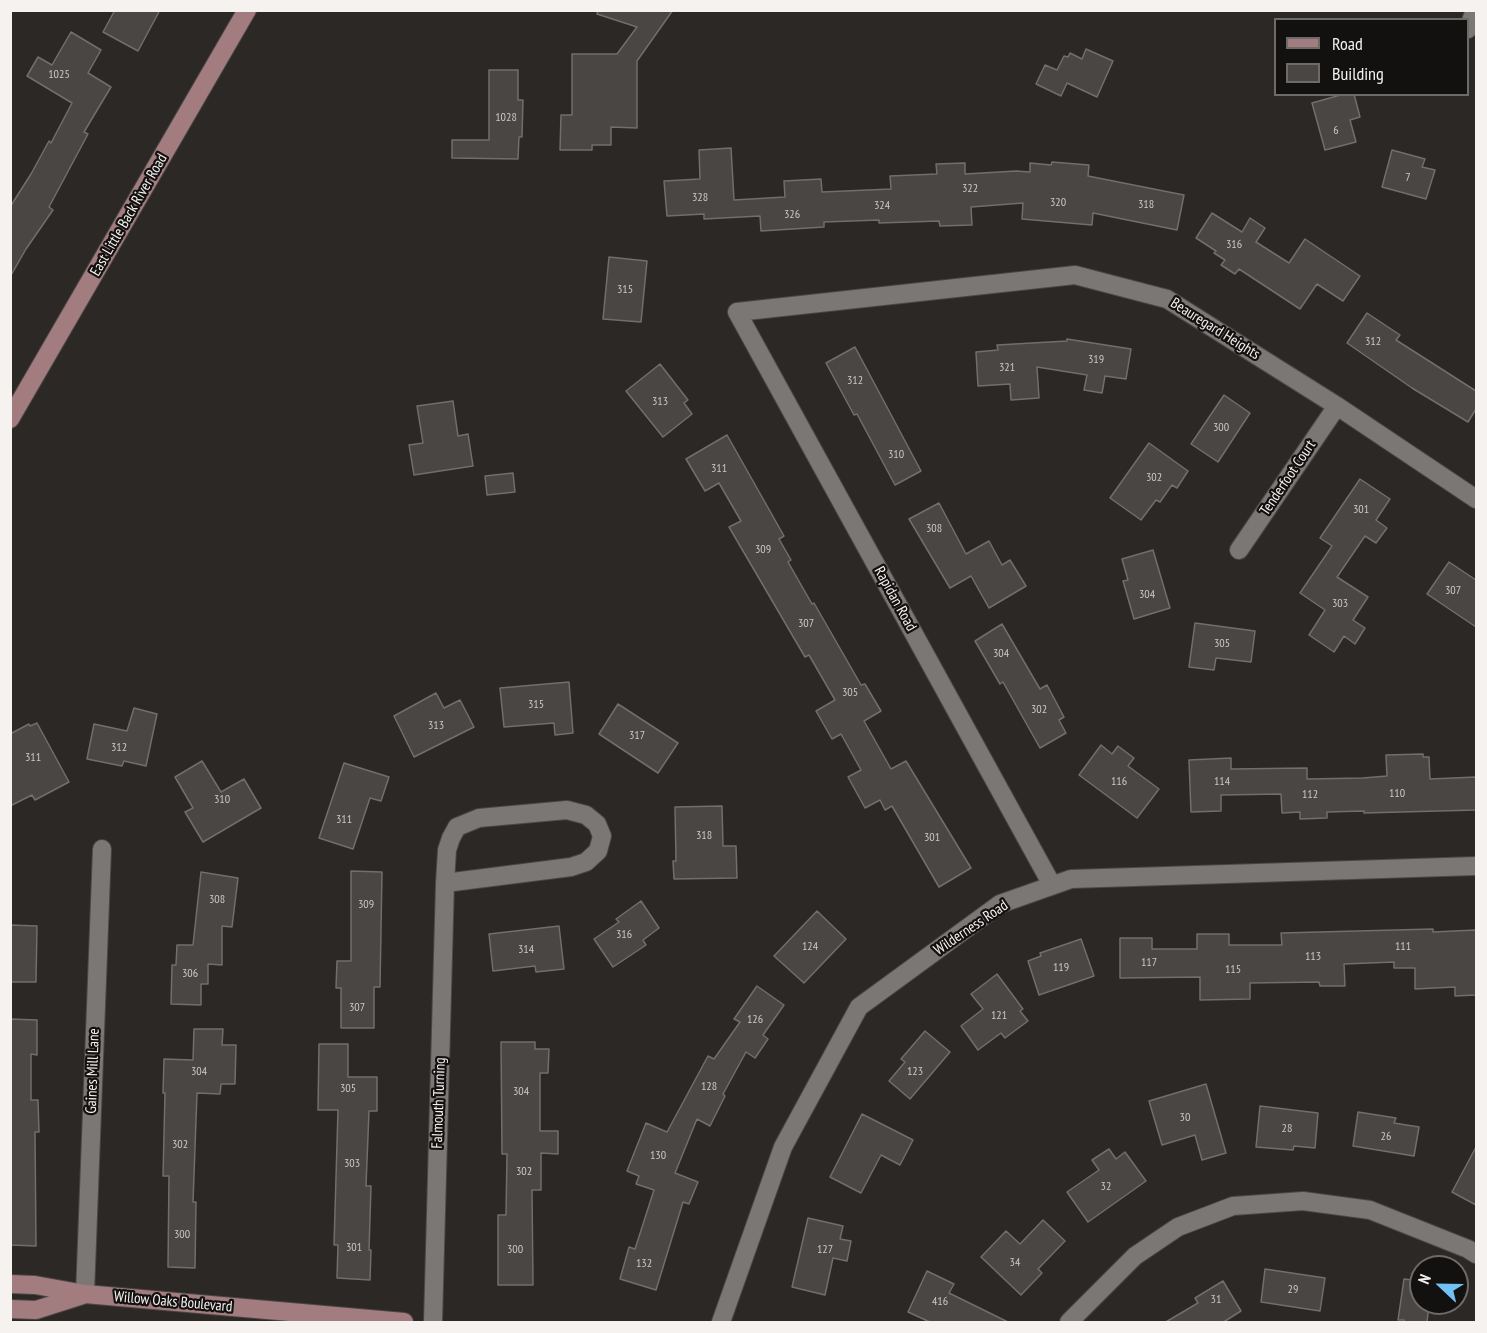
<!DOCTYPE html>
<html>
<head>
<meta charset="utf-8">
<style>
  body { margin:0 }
  #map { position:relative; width:1487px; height:1333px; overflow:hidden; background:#2c2825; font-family:"PT Sans Narrow",sans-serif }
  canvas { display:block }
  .frame { position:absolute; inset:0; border:12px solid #f5f2f0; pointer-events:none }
  .legend { position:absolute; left:1274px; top:18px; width:195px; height:78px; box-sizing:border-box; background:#131110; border:2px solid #6d6b6a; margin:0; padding:8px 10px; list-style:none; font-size:18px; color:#f5f2f0 }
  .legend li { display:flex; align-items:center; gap:12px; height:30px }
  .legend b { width:30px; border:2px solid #6d6b6a }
  .north { position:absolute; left:1409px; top:1255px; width:60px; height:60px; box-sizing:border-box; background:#131110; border:2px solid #6d6b6a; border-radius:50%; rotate:292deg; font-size:16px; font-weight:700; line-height:24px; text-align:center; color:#f5f2f0 }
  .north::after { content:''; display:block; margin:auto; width:21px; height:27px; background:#71c1f5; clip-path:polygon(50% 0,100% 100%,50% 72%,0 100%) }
</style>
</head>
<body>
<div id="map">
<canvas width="1487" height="1333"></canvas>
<div class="frame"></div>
<ul class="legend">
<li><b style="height:8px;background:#a27c7f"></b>Road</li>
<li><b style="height:16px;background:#494643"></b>Building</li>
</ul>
<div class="north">N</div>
</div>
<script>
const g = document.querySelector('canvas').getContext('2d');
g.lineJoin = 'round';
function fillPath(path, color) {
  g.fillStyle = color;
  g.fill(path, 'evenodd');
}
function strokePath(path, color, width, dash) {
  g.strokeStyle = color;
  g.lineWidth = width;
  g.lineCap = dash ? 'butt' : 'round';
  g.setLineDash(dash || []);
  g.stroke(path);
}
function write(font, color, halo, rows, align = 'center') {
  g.font = font + ' "PT Sans Narrow",sans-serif';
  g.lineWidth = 4.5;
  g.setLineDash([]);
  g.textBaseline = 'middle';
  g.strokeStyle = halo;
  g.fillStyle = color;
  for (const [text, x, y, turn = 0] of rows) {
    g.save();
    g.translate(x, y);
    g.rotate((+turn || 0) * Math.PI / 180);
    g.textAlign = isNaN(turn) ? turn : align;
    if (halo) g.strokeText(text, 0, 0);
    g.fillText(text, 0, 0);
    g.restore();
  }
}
const building = new Path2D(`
  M115 10H160L138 51 103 32Z
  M598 10H673L637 61V128L611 127V145H592V150H560L561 115H572V54H617L637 27 597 14Z
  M71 32 101 50 88 73 111 87 84 132 88 134 49 207 53 210 26 249 10 277V207L31 174 49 141 51 143 72 103 27 76 38 57 52 65Z
  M1086 49 1113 61 1097 97 1067 83 1061 96 1036 84 1045 65 1057 70 1064 56 1068 57 1070 53 1082 59Z
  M489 70H518V100H523L522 137H519L518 159 452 158V140H489Z
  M1344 94H1354L1360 117 1350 120 1356 142 1325 150 1312 103Z
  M731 148 734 200 785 197 784 181 821 179 822 192 891 189 890 176 937 174 936 164 965 163V174L1016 171 1030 172V163L1051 165 1052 162 1089 165 1088 176 1184 195 1177 230 1093 213 1092 225 1022 219 1023 203 971 207 972 225 940 226 939 221 879 223V220L824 222V227L761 231 760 216 704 219V214L667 216 664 181 700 179 699 150Z
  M1392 150 1425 159 1422 167 1435 170 1426 199 1382 187Z
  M1212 213 1242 232 1250 218 1265 228 1256 242 1289 263 1305 239 1360 276 1343 301 1317 284 1300 309 1239 269 1235 274 1221 265 1225 260 1214 253 1216 251 1196 238Z
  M609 257 647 261 641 322 603 319Z
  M1367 313 1400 335 1396 340 1476 391V409L1468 422 1412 388 1347 343Z
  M1067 339 1131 349 1126 379 1105 376 1102 393 1084 390 1087 375 1037 367 1039 398 1011 400 1010 384 978 386 976 352 998 350 997 345 1067 341Z
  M855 347 921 471 895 485 857 414 854 415 826 363Z
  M660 364 688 400 684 403 692 414 663 437 626 391Z
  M1224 395 1250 413 1218 462 1191 444Z
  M453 401 458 436 468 434 473 466 414 475 409 445 423 443 417 406Z
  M727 435 784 536 779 539 791 560 788 562 812 604 814 603 861 685 865 684 881 711 864 721 891 769 906 761 971 868 939 887 892 806 885 810 880 800 865 808 848 777 861 770 841 734 832 739 816 711 835 700 809 655 805 657 729 527 741 521 719 483 705 491 686 459Z
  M1149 443 1188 471 1177 488 1172 485 1160 502 1156 500 1141 520 1110 498Z
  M513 473 515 492 487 495 485 476Z
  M1360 479 1390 499 1376 520 1387 528 1376 543 1365 536 1337 577 1368 597 1353 620 1365 628 1355 644 1344 636 1334 652 1309 635 1325 610 1300 593 1332 546 1320 538Z
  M939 503 966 554 989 541 1002 565 1010 560 1026 586 989 608 971 576 950 588 909 519Z
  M1153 550 1170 608 1134 619 1123 581 1128 580 1122 559Z
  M1449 562 1476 580V627L1427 594Z
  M1195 623 1255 631 1251 662 1216 658 1214 670 1189 667Z
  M1002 624 1040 689 1047 685 1064 717 1059 720 1066 733 1040 748 1003 682 1000 684 975 641Z
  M569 682 573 733 555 735 554 723 504 727 500 688Z
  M436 693 444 708 460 700 474 727 414 757 394 716Z
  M618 704 678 743 658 773 599 734Z
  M134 708 157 714 146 766 124 761 122 766 87 759 94 724 127 731Z
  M37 723 69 782 35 800 32 795 10 806V734L29 724 30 726Z
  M1101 745 1112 754 1118 746 1134 758 1128 766 1159 789 1137 818 1079 775Z
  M1423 754V757H1429L1430 779 1476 777V810L1364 813V811L1327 812V818L1300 819V812L1282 813 1281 794 1221 795V811L1191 812 1189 760 1231 758V769L1307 768V779L1363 778 1387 776 1386 755Z
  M202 761 221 792 244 779 261 808 203 842 185 812 193 808 175 777Z
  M344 763 389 777 381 801 370 798 353 849 319 838Z
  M722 806 723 846H736L737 878 674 879 673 861H676L675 807Z
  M351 871 382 872 380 987H374V1028H341V988H336L337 961H351Z
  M201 872 238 878 232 927 222 926V965L208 964V984H201V1005L171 1004 172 965H176L177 945H193Z
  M641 901 659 928 643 940 646 945 613 967 594 939 619 922 616 919Z
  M817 911 846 939 804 983 774 956Z
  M10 925 37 926 36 982H10Z
  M559 926 564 969 536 972 535 966 493 971 489 934Z
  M1433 929V932L1476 930V995L1455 996V987L1415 989V968H1394V962L1344 964 1345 986H1320L1319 982 1250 983V999L1200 1000V977L1120 978V938H1152V949H1197V934H1229V945H1282L1281 933Z
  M1081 939 1094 976 1039 995 1028 961 1041 956 1040 953Z
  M997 974 1023 1009 1020 1011 1028 1021 1005 1038 1001 1033 978 1050 961 1026 983 1009 971 994Z
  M757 986 784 1005 763 1035 768 1039 755 1058 746 1052 723 1094 725 1096 710 1126 697 1119 675 1173 698 1182 689 1204 683 1202 656 1290 620 1279 629 1247 635 1249 654 1190 636 1184 639 1176 627 1171 646 1123 667 1132 708 1056 714 1059 740 1022 734 1019Z
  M10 1019 37 1020V1055L31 1054V1100H38L39 1132H35L36 1246 10 1245Z
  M194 1029H223L222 1045H236L235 1084H221L220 1094 197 1093 193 1202H196L195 1268 168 1267 169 1176H163L165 1093H163L164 1059 193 1060Z
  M925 1031 950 1052 910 1099 889 1081 905 1062 901 1059Z
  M501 1042H535V1049H549L548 1073H540V1131H558V1154L541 1153V1190H532L533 1285H498V1215H506L507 1154H502Z
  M319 1044H348V1077H377V1111H369L366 1186H371L369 1250H371L370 1280 337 1278 338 1245H334L338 1110H318Z
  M1206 1084 1226 1153 1202 1160 1195 1135 1162 1145 1149 1101Z
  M1260 1106 1318 1113 1315 1148 1294 1146 1293 1150 1256 1147Z
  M1358 1112 1396 1118 1394 1123 1419 1127 1414 1156 1353 1146Z
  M862 1114 913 1140 900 1165 881 1155 861 1193 830 1177Z
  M1476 1147V1205L1452 1192Z
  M1109 1149 1116 1159 1125 1152 1146 1181 1088 1222 1067 1192 1099 1170 1092 1160Z
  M808 1218 843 1226 840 1239 851 1241 847 1261 833 1258 825 1295 792 1287Z
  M1043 1220 1065 1241 1038 1269 1042 1273 1021 1295 981 1257 1006 1231 1020 1244Z
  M1265 1269 1325 1278 1320 1311 1261 1302Z
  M927 1271 954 1284 949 1293 1010 1323H932L908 1312Z
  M1404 1279 1421 1281V1303H1429L1427 1323H1404V1320H1398Z
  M1223 1281 1241 1311 1222 1323H1164L1198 1303 1195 1298Z`);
fillPath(building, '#494643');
strokePath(building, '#726e6b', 1.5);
const street = new Path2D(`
  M1468 29 1475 10
  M1239 550 1337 406
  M1052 885 737 312 1075 275 1167 299 1337 406 1476 499
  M85 1294 102 849
  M433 1322 445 883 447 850 451 838 457 827 479 818 567 810 586 815 597 824 602 836 598 851 586 862 571 867 445 883
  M721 1322 783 1147 859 1007 1000 904 1071 879 1476 866
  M1069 1322 1135 1256 1178 1227 1233 1206 1303 1201 1370 1210 1468 1249 1476 1254`);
const secondary = new Path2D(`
  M10 419 247 10
  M10 1284 35 1285 85 1294 404 1322
  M10 1309 36 1310 83 1295`);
strokePath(street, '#4a4744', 20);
strokePath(secondary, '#4a4744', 20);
strokePath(street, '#7b7774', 18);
strokePath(secondary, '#a27c7f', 18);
write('12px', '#cac7c5', null, [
  ["1025",59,75],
  ["1028",506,118],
  ["6",1336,131],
  ["7",1408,178],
  ["322",970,189],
  ["328",700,198],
  ["320",1058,203],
  ["318",1146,205],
  ["324",882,206],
  ["326",792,215],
  ["316",1234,245],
  ["315",625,290],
  ["312",1373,342],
  ["319",1096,360],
  ["321",1007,368],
  ["312",855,381],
  ["313",660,402],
  ["300",1221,428],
  ["310",896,455],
  ["311",719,469],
  ["302",1154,478],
  ["301",1361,510],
  ["308",934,529],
  ["309",763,550],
  ["307",1453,591],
  ["304",1147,595],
  ["303",1340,604],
  ["307",806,624],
  ["305",1222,644],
  ["304",1001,654],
  ["305",850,693],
  ["315",536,705],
  ["302",1039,710],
  ["313",436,726],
  ["317",637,736],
  ["312",119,748],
  ["311",33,758],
  ["116",1119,782],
  ["114",1222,782],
  ["110",1397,794],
  ["112",1310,795],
  ["310",222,800],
  ["311",344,820],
  ["318",704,836],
  ["301",932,838],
  ["308",217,900],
  ["309",366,905],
  ["316",624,935],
  ["124",810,947],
  ["111",1403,947],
  ["314",526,950],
  ["113",1313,957],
  ["117",1149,963],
  ["119",1061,968],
  ["115",1233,970],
  ["306",190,974],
  ["307",357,1008],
  ["121",999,1016],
  ["126",755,1020],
  ["304",199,1072],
  ["123",915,1072],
  ["128",709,1087],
  ["305",348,1089],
  ["304",521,1092],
  ["30",1185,1118],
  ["28",1287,1129],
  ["26",1386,1137],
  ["302",180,1145],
  ["130",658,1156],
  ["303",352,1164],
  ["302",524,1172],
  ["32",1106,1187],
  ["300",182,1235],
  ["301",354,1248],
  ["300",515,1250],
  ["127",825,1250],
  ["34",1015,1263],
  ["132",644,1264],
  ["29",1293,1290],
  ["31",1216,1300],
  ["416",940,1302]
]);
write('15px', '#f5f2f0', '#131110', [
  ["East Little Back River Road",129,215,-60],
  ["Beauregard Heights",1215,329,32],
  ["Tenderfoot Court",1288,478,-56],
  ["Rapidan Road",895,599,61],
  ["Wilderness Road",971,928,-34],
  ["Gaines Mill Lane",93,1071,-88],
  ["Falmouth Turning",439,1103,-88],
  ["Willow Oaks Boulevard",173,1302,5]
]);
</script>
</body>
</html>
